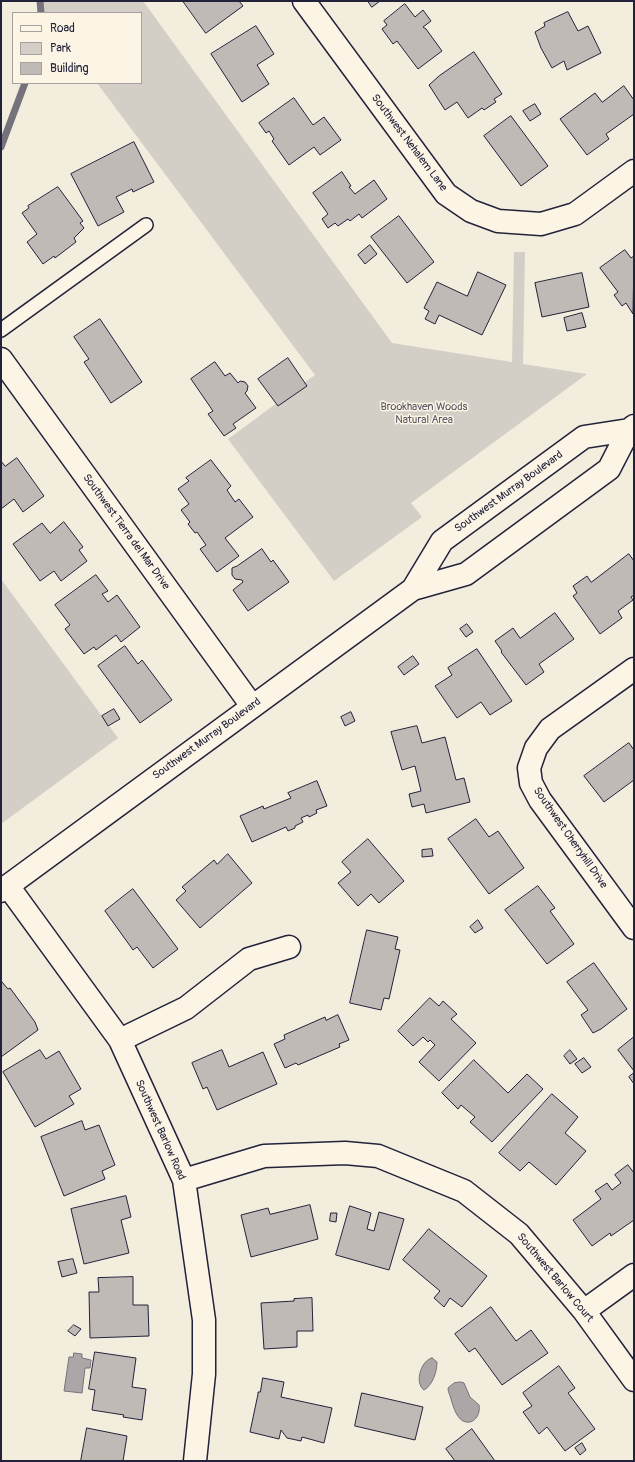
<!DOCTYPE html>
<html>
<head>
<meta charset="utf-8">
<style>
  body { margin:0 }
  #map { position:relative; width:635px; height:1462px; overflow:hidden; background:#f3edde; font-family:Pangolin,sans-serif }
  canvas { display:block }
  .frame { position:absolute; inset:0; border:2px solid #22223b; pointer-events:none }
  .legend { position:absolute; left:12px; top:12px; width:130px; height:72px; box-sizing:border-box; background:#fcf5e5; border:1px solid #a5a1a1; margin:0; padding:5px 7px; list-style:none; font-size:12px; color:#22223b }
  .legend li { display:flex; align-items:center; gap:8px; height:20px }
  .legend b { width:20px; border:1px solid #a5a1a1 }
</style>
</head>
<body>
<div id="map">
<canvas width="635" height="1462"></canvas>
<div class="frame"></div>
<ul class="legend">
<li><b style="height:5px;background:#fcf5e5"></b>Road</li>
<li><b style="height:11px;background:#d4cfc6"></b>Park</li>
<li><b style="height:11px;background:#bfbab6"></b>Building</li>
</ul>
</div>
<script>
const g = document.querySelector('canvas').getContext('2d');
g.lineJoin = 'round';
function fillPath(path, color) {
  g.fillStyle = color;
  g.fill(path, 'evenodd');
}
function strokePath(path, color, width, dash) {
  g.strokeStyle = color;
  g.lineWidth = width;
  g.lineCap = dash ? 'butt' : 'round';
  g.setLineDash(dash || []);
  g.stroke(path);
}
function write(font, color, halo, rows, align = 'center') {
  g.font = font + ' Pangolin,sans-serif';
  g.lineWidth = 3;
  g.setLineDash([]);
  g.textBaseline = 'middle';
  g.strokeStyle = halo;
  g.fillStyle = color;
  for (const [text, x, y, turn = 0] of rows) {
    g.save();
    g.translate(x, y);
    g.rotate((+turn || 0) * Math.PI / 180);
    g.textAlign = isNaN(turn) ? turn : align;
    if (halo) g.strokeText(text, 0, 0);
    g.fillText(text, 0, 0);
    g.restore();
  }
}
fillPath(new Path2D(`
  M36 1H143L392 343 512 362 514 252H525L523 364 587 374 411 503 422 517 334 581 228 439 315 375 97 83H141V13H45Z
  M1 579 118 738 1 824Z`), '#d4cfc6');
const water = new Path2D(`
  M74 1353 82 1354V1358L91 1360 90 1368H85L82 1393 64 1391 69 1357H73Z
  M432 1358 437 1362C437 1371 433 1385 424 1390 414 1383 421 1360 432 1358Z
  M461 1382 464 1383 470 1397 479 1405C481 1414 474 1426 463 1421 456 1417 453 1406 451 1399 450 1394 448 1393 448 1388L454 1383Z`);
fillPath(water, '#aca7a6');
strokePath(water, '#75727b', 1);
strokePath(new Path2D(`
  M40 1 41 13
  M1 147 25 83`), '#75727b', 7);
const building = new Path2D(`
  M183 1H239L243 6 206 33Z
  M368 1H380L372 7Z
  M405 4 415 17 423 10 431 21 423 27 426 29 442 51 418 69 397 41 393 44 382 29 387 25 384 21Z
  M568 12 578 31 588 26 601 53 567 70 564 61 552 68 541 48 535 32 545 26 544 23Z
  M256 26 274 54 257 65 269 84 242 102 211 54Z
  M474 52 502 94 494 99 496 102 484 110 482 108 468 118 457 102 445 110 429 85 439 76Z
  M624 86 634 100V114L606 134 609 139 587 155 560 119 595 93 602 102Z
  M294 98 313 125 324 117 341 140 320 155 314 147 289 165 272 141 274 139 269 131 266 133 259 123Z
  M535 104 541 114 530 121 523 111Z
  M511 116 548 166 521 186 484 136Z
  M134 142 154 182 133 192 132 189 116 197 124 212 98 226 71 174Z
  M342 172 351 186 349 187 355 194 374 180 387 199 362 218 359 214 350 221 348 219 338 226 335 223 328 228 322 219 328 214 313 193Z
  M58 187 83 221 80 223 84 228 74 238 76 242 55 258 54 256 43 264 27 242 37 234 22 213 29 208 28 206Z
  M399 216 434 262 407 283 371 237Z
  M370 245 377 254 365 264 358 255Z
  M625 250 631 258 634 256 633 314 626 303 622 306 614 295 618 292 600 268Z
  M478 272 506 285 482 335 439 315 435 324 425 319 429 311 424 308 437 282 467 296Z
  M582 273 589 307 542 317 535 283Z
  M582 313 586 327 567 331 564 318Z
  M100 319 142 382 111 403 84 362 89 359 74 337Z
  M288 358 307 386 278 406 258 379Z
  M215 362 225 376 230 373 238 383 240 381 245 382 248 386 247 391 245 393 256 408 233 424 236 428 224 436 208 414 213 411 191 379Z
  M17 458 44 496 23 512 14 499 1 509V461L5 466Z
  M211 460 231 486 227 490 235 502 239 499 253 517 225 538 239 556 217 572 200 549 206 545 197 532 195 533 188 524 190 522 181 510 189 504 178 489 189 481 186 478Z
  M64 522 83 547 79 550 87 561 61 581 54 571 40 581 13 544 42 523 50 533Z
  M262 549 271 562 273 560 289 582 248 611 233 590 243 582 242 580 235 579 232 575V568L237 566Z
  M629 554 634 561V595L631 597 633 600 618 611 622 618 600 634 573 596 577 593 573 586 587 576 591 582Z
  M96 575 108 591 102 594 108 602 117 595 140 627 121 642 116 635 96 650 94 647 84 654 65 629 70 625 55 605Z
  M555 613 574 639 539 664 544 672 526 685 501 652 502 651 495 641 513 628 520 638Z
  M467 624 473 632 466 637 460 629Z
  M125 646 138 664 142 660 172 700 140 723 98 666Z
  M477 649 512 701 490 715 481 702 457 718 435 686 452 675 448 668Z
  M413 656 419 664 404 675 398 667Z
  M114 709 120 719 108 726 102 716Z
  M351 712 355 721 345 726 341 717Z
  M417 726 422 743 445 737 456 780 464 778 470 802 426 813 424 804 412 807 409 794 421 791 415 766 402 770 391 732Z
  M629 743 634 750V780L604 802 584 776Z
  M317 781 327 806 316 810 317 813 309 817 308 815 301 818 303 822 295 826V828L288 831 286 827 252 842 240 816 263 806 264 809 291 798 288 793Z
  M476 819 489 837 498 831 524 868 489 894 448 839Z
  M368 839 404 881 379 903 371 894 358 906 338 883 351 872 342 862Z
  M432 849 433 856 422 857V850Z
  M228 854 252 883 200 928 176 900 186 891 182 887 214 860 217 864Z
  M538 886 555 908 550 911 574 944 547 964 505 910Z
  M133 889 178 949 153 968 137 947 133 950 105 911Z
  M478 920 483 928 475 933 470 927Z
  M367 930 398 937 395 949 400 950 389 999 384 998 381 1010 350 1003Z
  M594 963 627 1009 601 1029 593 1033 581 1015 588 1010 567 982Z
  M2 982 8 989 10 988 35 1022 38 1030 1 1057V983Z
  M430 998 439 1006 443 1001 457 1014 451 1019 476 1043 439 1081 419 1062 435 1045 430 1040 428 1042 423 1037 413 1046 398 1031Z
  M338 1015 349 1040 339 1044 340 1047 298 1065 296 1063 285 1068 274 1044 285 1039 284 1035 325 1017 326 1020Z
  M634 1037V1071L618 1050Z
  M40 1050 46 1059 59 1051 81 1089 69 1096 74 1104 35 1127 3 1072Z
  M222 1050 229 1067 263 1052 277 1084 217 1110 207 1087 203 1089 192 1063Z
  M570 1050 577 1059 570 1064 564 1056Z
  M584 1058 591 1067 582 1073 575 1064Z
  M474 1060 508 1093 527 1074 543 1089 492 1142 470 1122 475 1117 461 1105 458 1109 442 1093Z
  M634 1073V1084L629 1077Z
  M552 1094 578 1117 565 1133 586 1151 556 1185 529 1162 520 1171 499 1153Z
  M82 1121 85 1130 99 1125 115 1165 102 1171 105 1179 64 1196 41 1137Z
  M628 1165 634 1173V1220L611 1236 610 1233 592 1246 573 1220 601 1199 595 1191 607 1183 612 1190 621 1183 615 1175Z
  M126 1196 131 1217 121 1220 129 1253 84 1264 71 1209Z
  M310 1205 318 1239 251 1257 241 1215 268 1208 270 1214Z
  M350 1206 371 1213 367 1229 374 1231 379 1212 404 1219 389 1270 336 1255Z
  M331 1213H337L336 1222 330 1221Z
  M429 1229 487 1276 462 1307 450 1298 444 1307 434 1298 440 1291 403 1260Z
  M73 1259 77 1273 62 1277 58 1262Z
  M133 1277V1305H148L149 1336 90 1338 89 1292H99L98 1278Z
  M312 1298 313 1331H297V1347L264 1349 261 1303 294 1301V1299Z
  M491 1307 516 1341 531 1330 548 1353 502 1385 475 1348 469 1352 455 1334Z
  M74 1325 81 1329 75 1336 68 1331Z
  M95 1352 136 1358 132 1387 146 1389 142 1420 123 1417 124 1415 92 1410 95 1390 89 1389Z
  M559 1366 575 1388 568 1393 595 1429 565 1451 547 1427 539 1434 523 1412 532 1406 523 1393Z
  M263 1378 284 1382 281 1397 332 1408 324 1443 302 1437 301 1441 287 1438 281 1430 279 1439 250 1432 258 1394V1392H260Z
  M362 1393 423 1407 415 1440 355 1426Z
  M87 1428 127 1436 123 1461H81Z
  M472 1429 495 1461H455L446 1449Z
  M582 1443 586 1450 580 1455 575 1448Z`);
fillPath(building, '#bfbab6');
strokePath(building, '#22223b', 1);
const lane = new Path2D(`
  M1 330 146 225`);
const street = new Path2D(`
  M304 1 446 194 471 211 498 221 541 224 575 214 634 171
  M1 359 252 706
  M634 669 550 729 536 748 529 768 531 783 540 800 634 928
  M8 886 120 1040 184 1180 204 1320V1374L195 1461
  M120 1040 186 1008 249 959 289 947
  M184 1180 264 1156 345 1153 378 1156 464 1191 519 1234 584 1311 634 1380
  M584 1311 634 1275`);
const primary = new Path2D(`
  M413 589 442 541 584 437 629 430 634 426
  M1 891 413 589 466 574 609 469 629 430`);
strokePath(lane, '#22223b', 16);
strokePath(street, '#22223b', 25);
strokePath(primary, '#22223b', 25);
strokePath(lane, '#fcf5e5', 13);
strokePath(street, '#fcf5e5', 22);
strokePath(primary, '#fcf5e5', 22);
write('11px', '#22223b', '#fcf5e5', [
  ["Southwest Nehalem Lane",409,143,53],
  ["Southwest Murray Boulevard",509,492,-36],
  ["Southwest Tierra del Mar Drive",126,532,54],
  ["Southwest Murray Boulevard",207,739,-36],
  ["Southwest Cherryhill Drive",570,838,55],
  ["Southwest Barlow Road",160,1130,66],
  ["Southwest Barlow Court",555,1278,50]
]);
write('11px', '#575665', '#fcf5e5', [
  ["Brookhaven Woods",424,407],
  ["Natural Area",424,420]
]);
</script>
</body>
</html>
